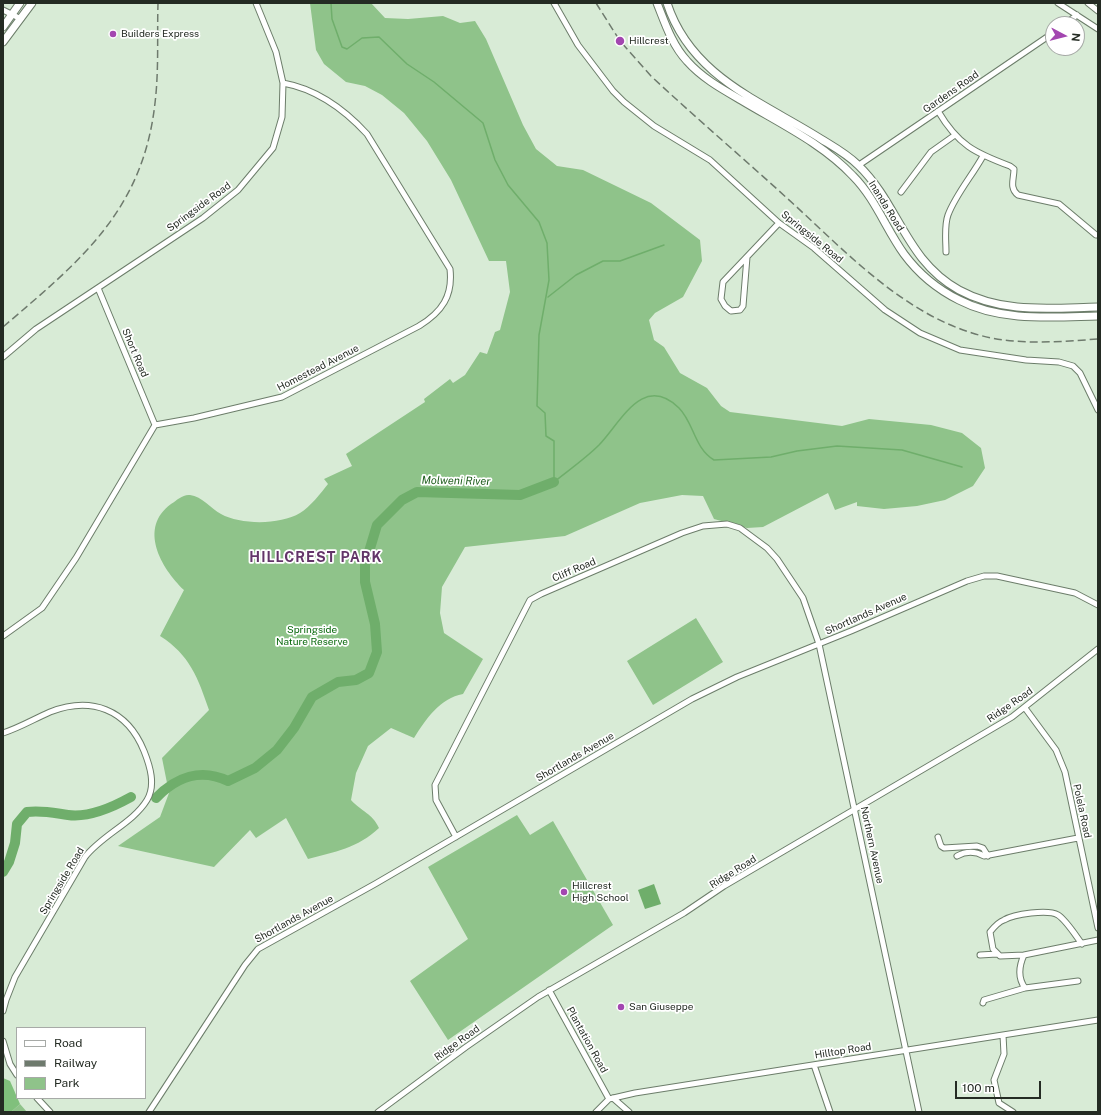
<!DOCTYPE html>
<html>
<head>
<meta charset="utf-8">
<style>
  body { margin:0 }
  #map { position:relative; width:1101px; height:1115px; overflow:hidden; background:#d8ebd6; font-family:"Public Sans",sans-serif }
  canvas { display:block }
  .frame { position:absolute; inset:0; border:4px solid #242b23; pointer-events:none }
  .legend { position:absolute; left:16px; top:1027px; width:130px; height:72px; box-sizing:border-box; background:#fff; border:1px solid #a7aaa7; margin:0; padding:5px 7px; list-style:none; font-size:12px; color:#242b23 }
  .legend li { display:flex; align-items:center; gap:8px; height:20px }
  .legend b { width:20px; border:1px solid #a7aaa7 }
  .north { position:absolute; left:1045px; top:16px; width:40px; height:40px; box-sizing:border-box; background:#fff; border:1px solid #a7aaa7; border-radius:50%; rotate:97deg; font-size:11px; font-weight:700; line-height:16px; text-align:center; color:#242b23 }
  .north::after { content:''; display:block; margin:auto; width:14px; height:18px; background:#a346b0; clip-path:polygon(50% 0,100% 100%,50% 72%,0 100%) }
  .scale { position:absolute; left:955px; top:1081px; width:86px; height:18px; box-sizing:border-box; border:2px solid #242b23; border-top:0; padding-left:5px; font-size:12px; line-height:14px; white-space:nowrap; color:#242b23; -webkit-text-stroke:3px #fff; paint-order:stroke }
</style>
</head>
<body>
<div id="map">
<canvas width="1101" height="1115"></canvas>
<div class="frame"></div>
<ul class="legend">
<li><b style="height:5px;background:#fff"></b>Road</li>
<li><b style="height:5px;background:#6e7a6d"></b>Railway</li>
<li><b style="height:11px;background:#8fc38a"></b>Park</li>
</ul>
<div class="north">N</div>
<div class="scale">100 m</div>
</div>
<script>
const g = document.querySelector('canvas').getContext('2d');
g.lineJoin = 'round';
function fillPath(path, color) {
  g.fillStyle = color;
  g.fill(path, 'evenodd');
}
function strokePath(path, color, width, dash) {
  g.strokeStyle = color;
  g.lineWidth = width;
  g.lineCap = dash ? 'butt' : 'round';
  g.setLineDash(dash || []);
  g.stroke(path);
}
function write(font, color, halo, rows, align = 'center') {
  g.font = font + ' "Public Sans",sans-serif';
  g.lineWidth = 3.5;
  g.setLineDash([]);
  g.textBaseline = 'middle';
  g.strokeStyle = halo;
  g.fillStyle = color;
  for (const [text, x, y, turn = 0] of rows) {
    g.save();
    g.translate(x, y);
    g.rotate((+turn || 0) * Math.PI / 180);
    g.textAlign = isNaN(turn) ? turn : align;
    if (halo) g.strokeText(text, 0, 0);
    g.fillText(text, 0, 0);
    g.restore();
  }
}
fillPath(new Path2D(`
  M310 3H371L385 18 408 19 443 16 460 23 475 21 486 39 523 125 536 149 557 166 583 170 651 203 700 240 702 261 683 297 655 313 649 320 654 340 664 347 680 373 707 388 721 406 730 412 842 426 869 419 931 425 962 433 981 448 985 468 973 486 945 500 917 506 884 509 857 506V502L835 510 828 493 763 527 747 528 714 519 703 496 682 495 640 503 565 536 465 547 442 587 440 613 444 633 483 659 463 694C440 698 426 719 414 738L391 728 368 746 356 773 351 800C362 812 372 813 379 828 358 848 334 852 308 859L286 818 256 838 250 830 214 867 118 846 160 817 169 793 162 758 209 710C198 678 190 655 160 636L184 590C161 568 138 528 171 504 177 500 183 494 190 495 202 496 211 509 221 514 241 525 280 525 300 513 310 507 321 493 328 484L324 479 352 466 346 454 425 402 424 399 450 379 453 383 465 375 480 352 487 354 495 332 500 330 510 292 506 261H489L451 180 427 141 404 113 382 95 365 86 346 82 324 64 316 50Z
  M696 618 723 662 653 705 627 661Z
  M517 815 530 835 553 821 613 925 448 1040 410 981 468 939 428 867Z
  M20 1104 27 1112H11Z`), '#8fc38a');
fillPath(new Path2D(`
  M3 1078 10 1081 20 1104 11 1112H3Z`), '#80c07c');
fillPath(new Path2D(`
  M654 884 661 904 645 909 638 890Z`), '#6fae6b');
strokePath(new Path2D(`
  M331 3 332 19 342 47 347 49 362 38 379 37 407 64 434 82 483 123 495 160 508 185 539 222 547 243 549 280 539 335 537 406 545 413 546 436 554 441V482
  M548 297 576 275 603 261H620L664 245
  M554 482C569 470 586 458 599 445 621 422 643 373 679 408 694 423 694 448 714 460L771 457 797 451 837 446 902 450 962 467`), '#6fae6b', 1.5);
strokePath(new Path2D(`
  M156 798C176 777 201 768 228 781L255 768 277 750 294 728 312 697 338 682 356 680 369 673 377 652 375 624 365 582V565L377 525 402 500 417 492 520 495 554 482
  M3 872 9 862 15 843 17 824 27 812C42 810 54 813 68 815 89 818 113 807 131 797`), '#6fae6b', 10);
const street = new Path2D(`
  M554 3 578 45 613 91 624 102 654 126 710 160 779 223 814 248 885 310 920 333 960 350 1026 360 1059 362 1073 366 1080 373 1098 410
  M1058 3 1098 29
  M1088 3 1098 11
  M3 10 21 19
  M1065 24 1077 15
  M938 111C958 145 975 153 1010 166L1014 169C1014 179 1009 188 1018 195L1059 204 1096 235H1098
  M859 165 1053 33
  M901 192 931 152 955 135
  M946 252C946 241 944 226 948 215 956 194 972 176 983 156
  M747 257 743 306 740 310 731 311 725 306 721 299 723 282 779 223
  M98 288 155 425
  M3 357 36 329 203 218 238 190 273 148 282 117 283 83 276 52 256 3
  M3 636 42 608 76 558 155 425 194 418 282 397 419 326C442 312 453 296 450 269L367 134C344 109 316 89 283 83
  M1025 708 1056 750 1065 772 1098 928
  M3 733C19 728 34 719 50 712 91 696 127 709 144 751 150 766 156 785 147 800 133 823 102 835 85 857L15 977 6 1000 3 1011
  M456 837 436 800 435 785 530 600 541 594 682 533 703 526 727 524 740 528 767 548 777 559 803 598 819 644 919 1112
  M938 837 941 846 944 848 977 846 983 848 988 856
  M957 856C966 851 975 851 984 856L1078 838
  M980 955 997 954
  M1024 955 1000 956 993 949 990 932C994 927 998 922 1004 920 1014 914 1048 909 1058 915 1066 920 1076 936 1082 944
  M1078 981 1025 988C1017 977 1019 966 1024 955L1098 940
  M549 990 609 1099
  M983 1003 984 1000 1025 988
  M1003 1035 1004 1054 994 1080 999 1103 1013 1112
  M3 1041 10 1064 17 1075
  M814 1065 830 1112
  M37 1098 50 1112
  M613 1098 629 1112
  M149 1112 245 965 258 949 375 884 692 699 737 677 851 631 967 581 984 576H997L1075 593 1098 605
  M378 1112 466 1047 538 997 684 913 724 886 1012 717 1098 649
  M596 1112 609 1099 635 1093 1098 1020`);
const secondary = new Path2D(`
  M657 3C665 23 672 45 687 61 702 78 722 89 741 100 779 123 822 143 853 176 875 198 886 229 904 254 918 273 937 289 959 300 1001 322 1052 317 1098 316
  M667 3C691 77 761 101 821 139 834 147 847 154 858 165 899 204 905 260 959 290 1003 314 1050 308 1098 307
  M3 27 20 3
  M3 42 32 3`);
strokePath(street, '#6c7d6a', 7);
strokePath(secondary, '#6c7d6a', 9);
strokePath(street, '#fff', 5);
strokePath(secondary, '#fff', 7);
strokePath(new Path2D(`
  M596 3 620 41 651 76C696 118 743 158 788 199 844 250 899 310 972 333 1013 346 1056 342 1098 339
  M3 327C80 261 143 211 155 103 159 70 157 36 158 3`), '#6e7a6d', 1.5, [8, 4]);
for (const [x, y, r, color] of [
  [113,34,4,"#a346b0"],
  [620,41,5,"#a346b0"],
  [564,892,4,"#a346b0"],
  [621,1007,4,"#a346b0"]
]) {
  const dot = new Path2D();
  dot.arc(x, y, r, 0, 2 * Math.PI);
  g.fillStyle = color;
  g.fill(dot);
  strokePath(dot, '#fff', 1.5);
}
write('10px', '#242b23', '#fff', [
  ["Builders Express",121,34],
  ["Hillcrest",629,41],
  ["Hillcrest",572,886],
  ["High School",572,898],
  ["San Giuseppe",629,1007]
], 'left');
write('10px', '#242b23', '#fff', [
  ["Gardens Road",951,92,-35],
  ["Inanda Road",886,206,58],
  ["Springside Road",199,207,-36],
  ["Springside Road",812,237,39],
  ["Short Road",135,353,67],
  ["Homestead Avenue",318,368,-27],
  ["Cliff Road",574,570,-23],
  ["Shortlands Avenue",866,614,-24],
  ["Ridge Road",1010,705,-35],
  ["Shortlands Avenue",575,757,-30],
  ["Polela Road",1082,811,78],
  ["Northern Avenue",872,845,78],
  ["Ridge Road",733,872,-32],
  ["Springside Road",62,881,-59],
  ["Shortlands Avenue",294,919,-29],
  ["Plantation Road",587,1040,61],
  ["Ridge Road",457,1043,-36],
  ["Hilltop Road",843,1051,-9]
]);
write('10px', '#0a690d', '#fff', [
  ["Springside",312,630],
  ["Nature Reserve",312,642]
]);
write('italic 11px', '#1f5e1d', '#fff', [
  ["Molweni River",456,481,1]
]);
g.letterSpacing = '1px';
write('bold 14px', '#633569', '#fff', [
  ["HILLCREST PARK",316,558]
]);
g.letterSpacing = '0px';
</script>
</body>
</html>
